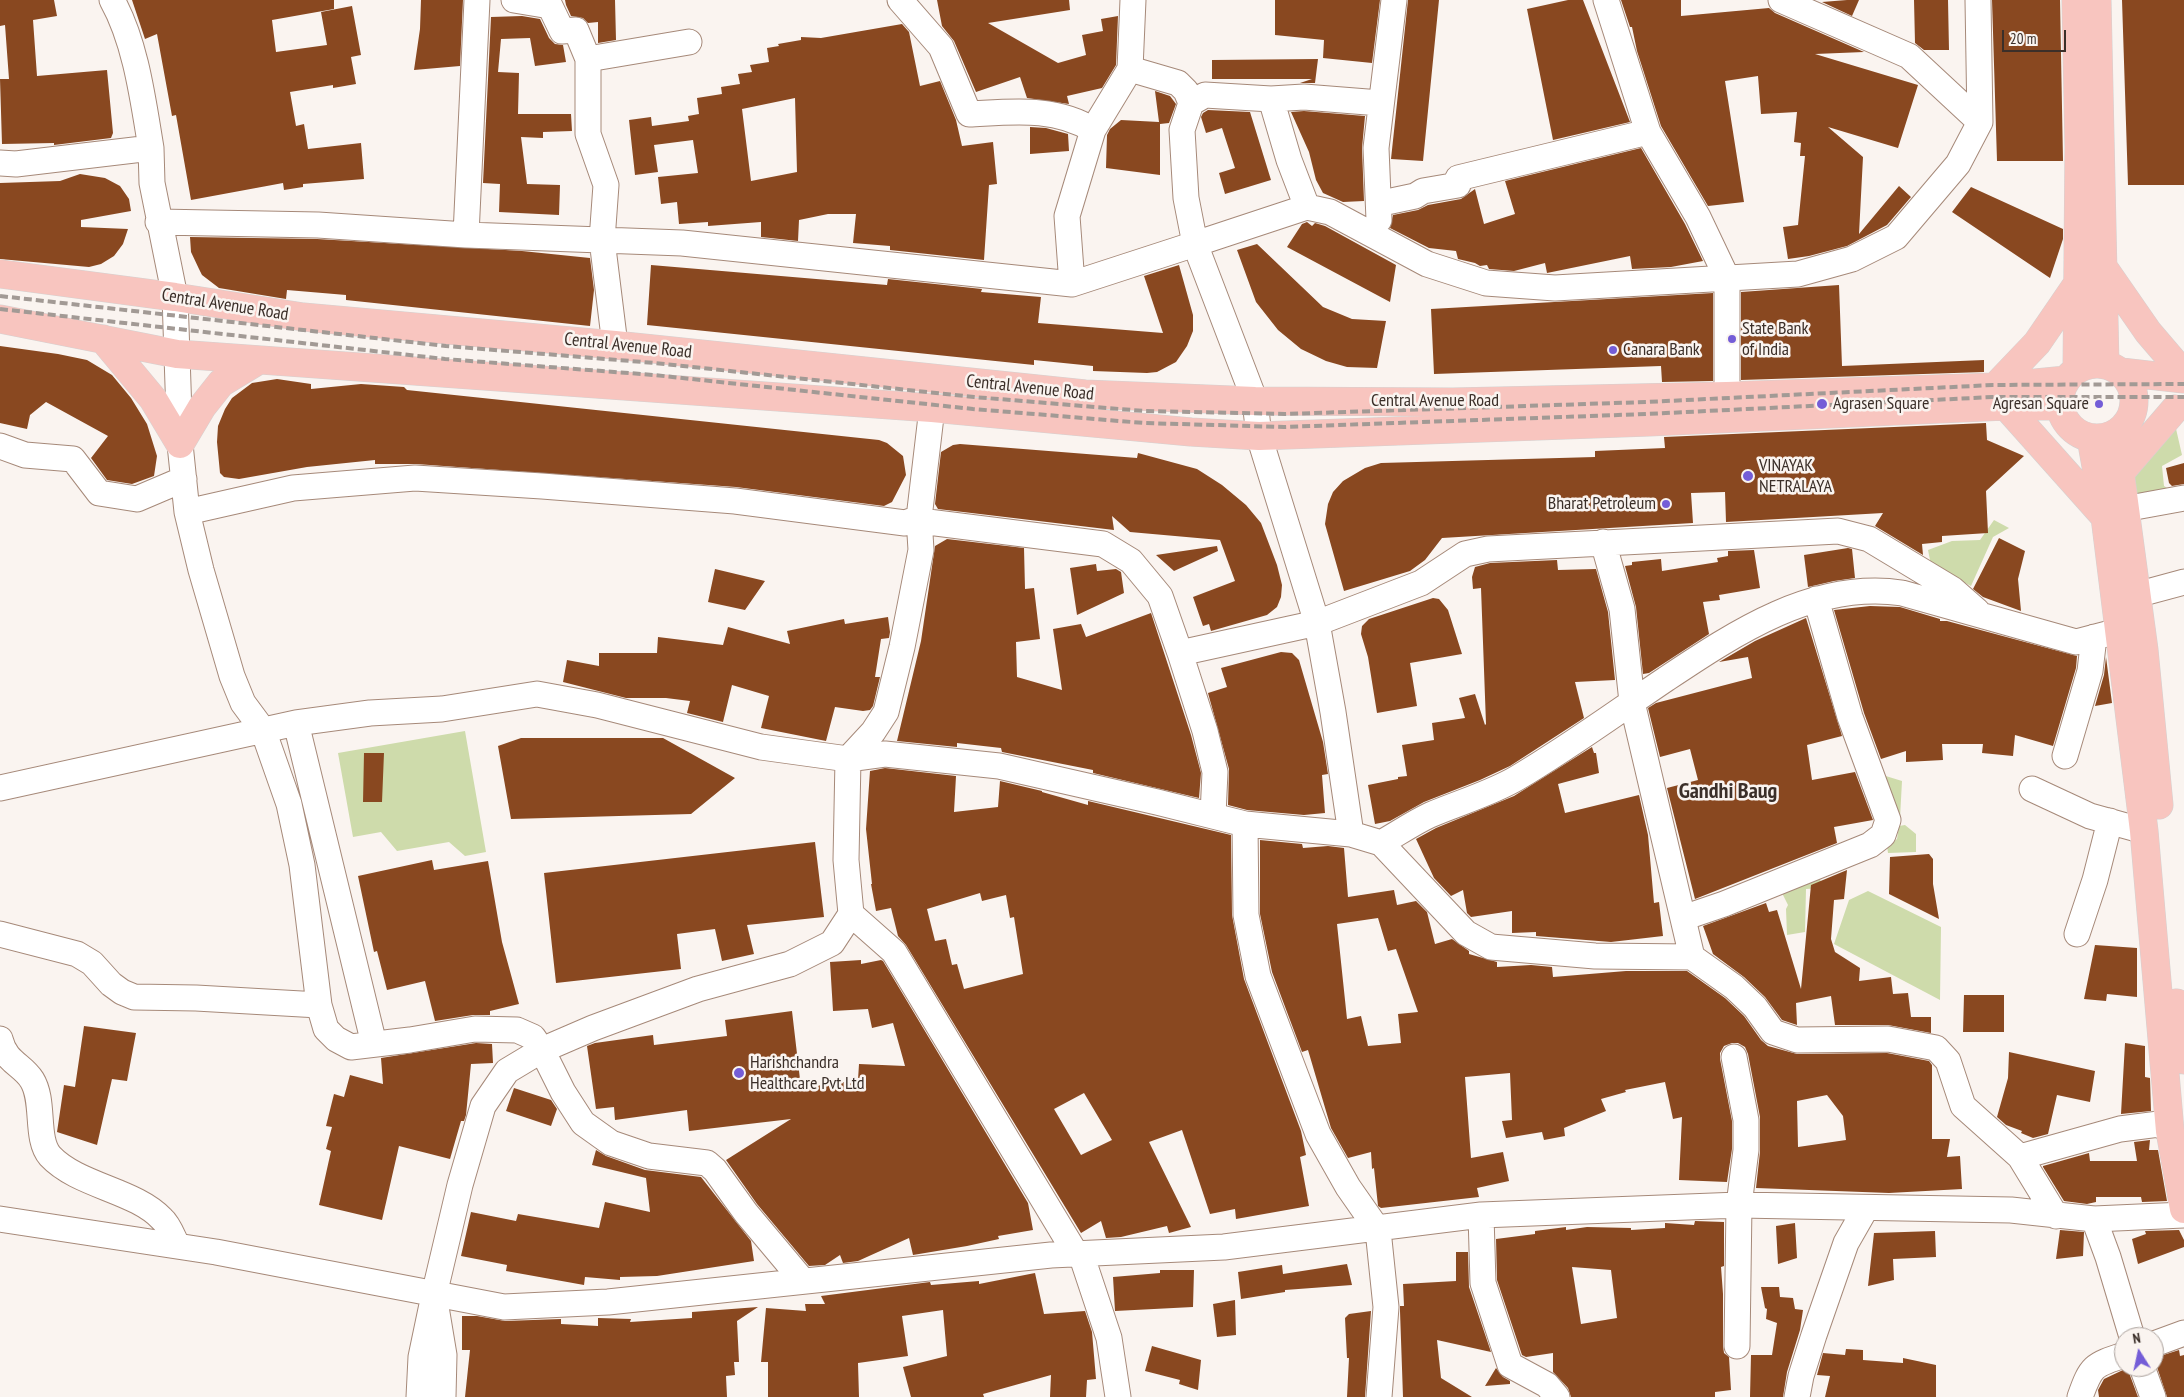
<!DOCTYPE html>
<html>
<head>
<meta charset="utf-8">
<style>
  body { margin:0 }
  #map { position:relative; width:2184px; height:1397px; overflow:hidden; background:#faf4f0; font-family:"PT Sans Narrow",sans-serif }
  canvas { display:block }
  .north { position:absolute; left:2114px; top:1327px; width:50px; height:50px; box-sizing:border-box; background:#faf4f0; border:1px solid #aea5a0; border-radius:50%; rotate:350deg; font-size:14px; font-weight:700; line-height:20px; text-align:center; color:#3b2f29 }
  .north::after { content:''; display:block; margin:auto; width:18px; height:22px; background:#745dd7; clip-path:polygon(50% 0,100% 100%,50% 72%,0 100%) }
  .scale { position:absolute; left:2002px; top:30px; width:64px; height:22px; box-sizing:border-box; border:2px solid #3b2f29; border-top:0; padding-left:6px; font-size:15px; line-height:18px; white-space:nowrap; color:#3b2f29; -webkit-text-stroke:4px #faf4f0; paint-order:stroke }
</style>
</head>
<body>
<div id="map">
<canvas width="2184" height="1397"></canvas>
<div class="north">N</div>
<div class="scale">20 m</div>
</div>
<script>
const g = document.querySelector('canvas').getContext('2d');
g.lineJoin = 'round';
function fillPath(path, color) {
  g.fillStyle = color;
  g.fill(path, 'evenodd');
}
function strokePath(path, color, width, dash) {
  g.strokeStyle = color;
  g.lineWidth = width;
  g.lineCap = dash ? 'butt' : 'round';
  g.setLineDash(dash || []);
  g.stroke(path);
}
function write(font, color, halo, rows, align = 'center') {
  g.font = font + ' "PT Sans Narrow",sans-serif';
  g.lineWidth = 5;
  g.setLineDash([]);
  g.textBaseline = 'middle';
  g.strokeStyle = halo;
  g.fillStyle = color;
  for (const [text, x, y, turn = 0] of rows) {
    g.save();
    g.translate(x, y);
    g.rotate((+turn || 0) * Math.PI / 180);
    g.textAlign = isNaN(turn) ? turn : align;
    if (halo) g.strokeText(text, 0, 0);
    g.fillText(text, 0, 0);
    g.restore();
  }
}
fillPath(new Path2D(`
  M2174 420 2182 455 2162 466 2164 486 2177 494 2129 502 2125 475Z
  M1994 520 2009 528 1993 537 1971 586 1931 565 1928 550 1952 541 1980 540Z
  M465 731 486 852 465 856 449 842 397 851 381 832 353 837 338 753Z
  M1876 773 1902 781 1900 818Z
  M1905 825 1916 834V852L1888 853 1887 846 1897 839 1899 826Z
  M1820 873 1821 888 1806 889 1805 932 1787 935 1786 909 1788 905 1780 889Z
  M1868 891 1941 927 1940 1000 1834 944 1849 900Z`), '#cedbab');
fillPath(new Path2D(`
  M0 0H54L57 16 33 20 37 76 107 70 113 133 111 138 54 145V143L2 144 0 79H9L5 25 0 26Z
  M132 0H334V9L272 20 276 52 327 45 321 12 352 6 361 55 351 57 356 84 333 88V85L290 92 296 126 304 124 308 149 361 143 364 179 303 184V187L284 190 283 183 191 200 176 115 172 116 157 34 145 39Z
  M421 0H463L460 66 414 70 420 29Z
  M565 0H615L616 40 598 43V22L588 23 583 18 571 16 566 5Z
  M937 0H1069L1070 10 988 23 1058 63 1086 55 1082 35 1103 31 1101 19 1118 16 1116 65 1102 88 1067 96 1069 104 1027 98 1020 77 976 92 954 41 942 26Z
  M1275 0H1380L1372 63 1323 58 1324 40 1275 35Z
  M1408 0H1439L1423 161 1391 159Z
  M1568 0H1583L1630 122 1553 140 1527 9Z
  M1621 0H1681V16L1769 8 1775 13 1864 52 1815 54 1918 85 1898 148 1828 127 1863 157 1859 234 1899 186 1911 197 1887 225 1847 246 1809 256 1788 259 1783 227 1798 225 1805 156H1800L1801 143 1794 142 1797 112 1761 114 1758 76 1725 81 1744 202 1708 206 1661 126 1637 51 1632 27H1630Z
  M1847 0H1859L1852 16 1822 2Z
  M1914 0H1948L1949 50H1924L1915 43Z
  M1992 0H2060L2063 161H1997Z
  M2122 0H2184V185H2128Z
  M522 16 540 19 549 38 555 44 563 45 566 62 535 66 530 38 501 39 498 72 519 73 518 114H571L572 131 543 132V138L521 137 527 184 560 185 559 215 499 212 500 184 483 183 491 17Z
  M902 24 909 32 920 86 940 81 956 120 962 146 993 142 997 184 989 185 984 260 890 250V246L853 243 856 214H828L799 220 798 241 761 237V222L708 226V222L679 224 677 202 661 204 658 177 698 173 693 140 654 145 658 172 635 175 629 120 651 117 652 126 689 121 688 116 699 114 697 98 722 94 721 87 740 84 738 74 752 72 750 65 769 62 767 48 779 46 778 44 801 40V37L821 38ZM795 98 797 172 751 181 742 109Z
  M1318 59 1315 83H1300L1312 79H1212V60Z
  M1155 91 1170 96 1176 104 1169 123 1160 124V175L1106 168 1107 135 1110 129 1121 120 1159 122Z
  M1208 110 1250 112 1271 180 1225 194 1219 173 1235 168 1222 128 1206 133 1201 117 1203 113Z
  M1304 111 1365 116 1362 148 1364 201 1343 202 1323 193 1316 180 1309 152 1291 112Z
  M1030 127 1046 128 1068 134 1069 151 1030 154Z
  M1641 148 1685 224 1703 261 1671 267 1632 269 1630 256 1547 273 1545 263 1514 271 1489 269 1487 265 1480 266 1475 263 1458 259 1456 251 1429 248 1390 228 1393 215 1418 210 1428 205 1461 199 1475 189 1484 224 1515 214 1505 181Z
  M80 174 105 178 120 186 129 199 131 211 81 220V227L128 229 123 244 114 256 101 264 89 267 0 259V183L60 181Z
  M1971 187 2063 229V239L2050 278 1952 212Z
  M1307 222 1312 226 1315 223 1325 226 1396 265 1390 302 1287 247 1302 224Z
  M190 237 317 239 522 251 590 258 594 290 590 326 346 300V295L287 290 286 299 219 288 202 275 199 269 191 252Z
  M1257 244 1323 307 1352 319 1386 321 1377 368 1347 367 1326 361 1301 349 1278 330 1256 302 1237 250Z
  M651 265 887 285 888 279 982 289 981 292 1041 297 1038 323 1163 333 1144 276 1179 265 1193 315V331L1187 346 1176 362 1157 372 1147 373 1093 371V366L1034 360V365L647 325Z
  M1839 285 1842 366 1984 360V372L1741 380V292Z
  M1713 293V381L1662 382 1661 366 1434 374 1431 309Z
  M0 346 58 354 87 360 112 375 131 398 147 424 157 456 154 476 132 484 107 480 91 458 108 436 46 402 30 415 27 429 0 423Z
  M277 379 311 384V389L361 384 404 387 407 390 879 440 887 443 903 456 906 475 892 502 884 506 736 487 416 464H375V460L307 467 239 479 224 477 220 473 217 442 218 426 225 409 232 398 252 383Z
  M1986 423 1987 440 2024 456 1986 491 1988 533 1942 536V542L1922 544 1923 555 1875 526 1883 513 1726 522 1725 492 1691 493 1693 523 1442 538 1425 560 1410 571 1344 591 1325 524 1328 504 1333 492 1343 481 1365 468 1381 463 1595 457V451L1665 448 1664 437Z
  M960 444 1137 458 1138 453 1197 469 1222 485 1246 505 1261 523 1277 565 1282 585 1281 597 1277 607 1267 615 1211 631 1209 624 1203 626 1193 597 1235 581 1220 540 1130 532 1112 516 1114 530 938 509 935 504 941 452 953 445Z
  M2184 463V484L2172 486 2169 483 2166 468Z
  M1999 538 2025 551 2018 579 2021 611 1983 597 1973 589Z
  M947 539 1024 548 1025 589 1034 588 1040 639 1016 642 1017 677 1062 690 1053 629 1081 624 1086 637 1151 613 1191 735 1201 773 1199 798 1093 773V770L1002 752 1001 748 957 743V747L897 741 921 641 935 546Z
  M1217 546 1218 551 1174 571 1156 555Z
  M1848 548 1852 549 1855 578 1834 581 1808 587 1804 555Z
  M1754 550 1760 588 1719 595 1720 600 1703 602 1709 634 1649 673 1643 674 1636 607 1625 566 1632 565V562L1661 559 1662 571 1718 562 1717 558 1728 556V551Z
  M1557 560 1558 570 1596 569 1608 612 1615 680 1575 682 1584 718 1510 766 1480 780 1424 802 1390 821 1375 824 1368 785 1398 779V777L1407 776 1402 745 1434 740 1432 723 1465 718 1459 698 1475 694 1485 725 1486 724 1481 588 1473 589 1472 577 1475 567 1490 563Z
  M1096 564 1097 571 1116 569 1121 572 1124 593 1077 615 1070 568Z
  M715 569 765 581 745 610 708 602Z
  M1433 598 1439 599 1448 610 1462 654 1410 663 1417 706 1377 713 1368 657 1361 634 1362 626 1369 619Z
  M1870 606 1900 607 1940 619V621H1947L2077 656 2076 668 2053 746 2015 735 2013 756 1982 753 1983 744H1942L1943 760 1906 762V751L1881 759 1864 713 1834 610Z
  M888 617 890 632 889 638 881 639 875 677H880L873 706 870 710 863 711 835 707 826 741 761 728 769 696 732 685 723 722 687 713 690 701 666 698H626L563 682 567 660 599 666V653H657L658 637 723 645 728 627 790 644 787 631 844 619 845 624Z
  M1806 618 1842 736 1807 745 1812 780 1855 772 1873 820 1834 827 1837 843 1695 899 1667 788 1698 780 1690 749 1660 757 1648 708 1656 703 1752 678 1748 657 1719 662 1755 641Z
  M1281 652 1292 653 1299 660 1323 742 1328 774 1322 775 1325 813 1304 815 1247 810 1228 805 1229 769 1208 693 1227 687 1221 668Z
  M2106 657 2112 703 2095 706 2104 675Z
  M521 738H663L735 778 691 814 511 819 498 746Z
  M1592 747 1594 753H1596L1599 773 1558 784 1565 813 1639 795 1648 835 1654 903 1659 902 1663 936 1611 942 1536 936V932L1512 933V911L1471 917 1467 913 1463 890 1451 896 1434 878 1416 839 1436 828 1514 796Z
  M364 753H384L382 802H363Z
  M885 768 956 776 954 812 998 807 1000 781 1042 791V792L1088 805V801L1231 835 1232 915 1244 979 1301 1131 1306 1155 1300 1157 1309 1206 1236 1219 1235 1209 1210 1214 1182 1130 1149 1142 1191 1227 1169 1233 1167 1226 1121 1237 1106 1238 1101 1221 1081 1233 906 945 898 936 891 908 876 911 871 884H872L866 829 870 771ZM980 893 982 901 1006 895 1010 918 1014 917 1023 974 964 989 957 964 952 965 946 939 935 941 927 909ZM1084 1093 1112 1140 1081 1155 1054 1109Z
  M1260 840 1302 844 1303 848 1328 846 1344 848 1348 897 1394 890 1397 905 1416 901 1427 912 1435 944 1452 939 1469 951V954L1497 962V967L1531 965 1552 967 1553 977 1626 971H1687L1725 998 1744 1016 1761 1040 1768 1046 1797 1054 1887 1053 1929 1061 1932 1065V1139H1950L1947 1157 1960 1156 1962 1189 1889 1193 1756 1188 1760 1152V1117L1748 1054 1745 1047 1738 1043H1732L1724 1046 1720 1053V1059L1732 1121V1149L1727 1182 1679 1180 1682 1117 1673 1119 1665 1082 1625 1090 1626 1092 1601 1099 1606 1111 1564 1128 1565 1136 1544 1140 1542 1132 1506 1138 1502 1121 1512 1120 1510 1073 1465 1077 1471 1158 1503 1152 1509 1181 1477 1188 1479 1197 1381 1208 1378 1206 1374 1168 1372 1169 1371 1152 1348 1158 1331 1128 1308 1050 1302 1052 1272 972 1260 914ZM1378 918 1388 951 1396 949 1418 1012 1398 1014 1401 1043 1368 1046 1361 1016 1347 1019 1337 924ZM1827 1095 1843 1116 1846 1140 1798 1147 1797 1101Z
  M815 842 824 917 747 925 754 954 722 961 715 929 677 934 681 969 556 983 544 873Z
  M1929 854 1933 859V884L1939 919 1889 894 1890 857Z
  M432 860 434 870 488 861 502 942 519 1004 490 1011V1015H473L435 1021 425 981 387 990 377 951 374 952 358 876Z
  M1847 870 1844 899 1834 900 1831 939 1835 952 1860 968 1859 981 1891 977 1893 994 1908 993 1911 1017H1931V1033L1888 1025H1835L1831 996 1796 1003 1797 1025 1782 1020 1765 997 1744 977 1713 954 1703 926 1766 903 1769 912 1777 910 1801 989 1811 885Z
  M2095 945 2137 948V997L2107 994 2106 1001 2084 999Z
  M861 960V964L881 960 883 961 1028 1203 1033 1230 998 1236 999 1239 967 1246 913 1255 909 1238 858 1261 843 1263 840 1255 825 1265 809 1266 757 1204 726 1160 791 1119 689 1131 687 1110 615 1120 614 1107 596 1109 587 1046 595 1043 653 1035 654 1045 727 1036 725 1020 792 1011 801 1088 858 1080 859 1064 905 1066 893 1023 872 1028 868 1009 833 1011 830 962Z
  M1964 995H2004V1032H1963Z
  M84 1026 136 1033 127 1081 112 1079 97 1145 57 1132 64 1085 75 1087Z
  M476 1043 492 1044 493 1063 471 1064 466 1115 464 1121H461L450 1159 399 1146 382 1220 319 1205 331 1151 326 1149 332 1127 326 1126 334 1094 344 1097 350 1075 383 1084 381 1058Z
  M2125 1043 2145 1046V1077L2150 1078 2151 1111 2121 1114Z
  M2009 1052 2095 1071 2090 1102 2057 1095 2048 1134 2033 1138 2021 1133 2022 1131 2006 1125 1997 1117 2008 1078Z
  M514 1088 551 1100 557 1109 551 1126 506 1111Z
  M2150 1140 2149 1150H2158L2167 1201 2142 1202 2141 1197H2096V1202L2087 1204 2064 1201 2043 1167V1166L2089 1153 2090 1161H2137L2134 1142Z
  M596 1150 606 1156 645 1170 701 1177 751 1241 754 1261 657 1276 620 1277V1280L585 1277 584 1285 506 1271 507 1265 461 1256 471 1212 516 1221 518 1214 599 1228 605 1202 650 1212 646 1178 592 1165Z
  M1695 1221 1724 1222V1266L1721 1267 1723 1294V1346L1724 1353 1729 1357 1731 1390 1715 1392V1397H1571L1568 1388 1553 1372V1353L1526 1357 1522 1355 1497 1280 1496 1239 1535 1234V1231L1566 1227V1230L1587 1227 1631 1228V1230L1665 1228V1223L1694 1225ZM1572 1267 1611 1270 1617 1318 1581 1324Z
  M1795 1223 1797 1258 1778 1264 1776 1226Z
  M2060 1230 2084 1232 2083 1256 2056 1259Z
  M2179 1230 2184 1240V1247L2138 1264 2132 1239 2146 1234 2145 1231Z
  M1935 1231 1936 1257 1893 1259 1894 1280 1868 1286 1874 1233Z
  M1456 1252H1468L1469 1287 1491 1352 1437 1340 1441 1378 1472 1397H1403L1400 1311V1306H1404L1403 1284 1456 1281Z
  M1347 1264 1352 1285 1285 1290V1292L1241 1299 1238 1272 1282 1265 1283 1274Z
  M1160 1270H1194L1193 1307 1115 1311 1113 1277 1160 1273Z
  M1035 1273 1044 1314 1085 1311 1092 1332 1096 1379 1087 1380 1086 1397H1050L1051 1375 983 1394 984 1397H911L903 1367 947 1356 943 1310 902 1316 908 1356 858 1363 859 1397H768V1362H761L766 1308 806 1311 805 1304H825L821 1296 930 1282 931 1285 979 1281V1284Z
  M1761 1287H1779L1780 1297 1793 1298 1795 1309 1803 1310 1800 1330 1787 1372 1783 1397H1750L1751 1355H1772L1777 1323 1766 1319 1767 1309 1765 1308Z
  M1235 1300 1236 1335 1217 1337 1213 1304Z
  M758 1307 737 1321 739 1362H734L735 1375 726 1376 727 1397H465L470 1350H462V1316H477L505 1321 561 1319V1324L598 1326V1318L631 1319 630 1322 692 1318V1312Z
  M1371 1311 1365 1397H1347L1349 1358H1347L1345 1318 1349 1314Z
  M1152 1346 1201 1360 1198 1390 1179 1384 1180 1380 1145 1371Z
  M1846 1349 1863 1350V1360L1903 1363V1358L1936 1365V1397H1825L1830 1376 1817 1375 1823 1353 1845 1355Z
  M2179 1350 2180 1356 2184 1355V1397H2167L2154 1358Z
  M1496 1368 1503 1377 1510 1381V1384L1485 1386Z
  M2123 1370H2128L2138 1397H2099L2098 1390 2104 1379Z`), '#894820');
const minor = new Path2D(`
  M112 0C136 43 143 100 151 148
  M514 0 550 6 562 31 576 30 588 59
  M900 0 941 47 969 114C1011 112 1055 106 1093 130
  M1606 0 1648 132 1698 217 1727 278V396
  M1781 0 1909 56 1980 122
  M1130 69 1178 83 1186 91 1191 103 1205 95 1271 99 1304 97 1380 103
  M1271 99 1289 160 1307 207
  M1191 103 1182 130 1186 198 1195 244 1307 207 1330 212 1427 264 1486 283 1555 288 1798 274 1852 259 1896 237 1958 164 1980 122 1978 0
  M0 163 16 164 151 148 152 183 175 297 180 444 187 512 293 488 415 478 542 486 735 501 905 523 919 518 932 408
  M1380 208 1382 203 1415 196 1423 191 1458 185V178L1648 132
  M1379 220 1376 148 1394 0
  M158 222 318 225 466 235 682 243 1072 284 1195 244 1255 401 1259 436 1317 623 1333 712 1351 834
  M466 235 477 0
  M1072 284 1067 216 1093 130 1130 69 1133 0
  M615 345 602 240 606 185 588 134V59L689 42
  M0 446 25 455 73 459 99 493 137 499 184 479
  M2124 509 2184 498
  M187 512 201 570 232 676 243 703 263 730 289 804 302 865 319 1005 326 1029 336 1039 351 1047 410 1040 475 1029 517 1030 533 1037 542 1050 563 1092 583 1123 611 1143 649 1156 707 1163 715 1170 746 1213 803 1281
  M920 521 1103 544 1131 561 1160 596 1180 653 1317 623 1421 583 1465 554 1488 549 1838 531 1869 539 1952 589 1977 611
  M2136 595 2184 582
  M1180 653 1205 731 1215 772 1213 815
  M296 723 374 1044
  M2065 756 2090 671 2094 637
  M0 788 296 723 370 713 442 709 537 694 597 705 761 747 848 759 885 754 999 766 1157 802 1245 824 1351 834 1381 843C1397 834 1413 823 1430 815 1458 803 1492 793 1517 778 1568 748 1617 712 1666 679 1735 633 1814 580 1902 593L2076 642 2118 631
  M2032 789 2090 816 2144 831
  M1245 824 1246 915 1258 976 1318 1134 1348 1187 1378 1230 1386 1307 1379 1397
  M1381 843 1466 933 1491 947 1595 956 1692 957 1632 702 1622 609 1603 542
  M851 914 894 952 1076 1254
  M1683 918 1724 904 1870 845 1883 835 1888 820 1850 717 1816 599
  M0 934 77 954 92 963 111 984 122 992 134 997 196 998 319 1005
  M2077 934 2095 880 2110 821
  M1692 957 1734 987 1755 1007 1773 1032 1797 1040 1888 1039 1936 1048 1948 1061 1963 1106 2020 1157 2056 1216
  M0 1039C6 1063 22 1064 32 1080 45 1101 35 1139 50 1156 78 1186 135 1190 162 1219 169 1225 173 1237 177 1245
  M1734 1057 1746 1120V1150L1739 1205 1737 1346
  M2020 1157 2120 1129 2159 1124 2170 1131
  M1481 1215 1483 1283 1510 1365 1547 1385 1557 1397
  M0 1219 216 1252 504 1307 608 1302 1051 1255 1224 1247 1481 1215 1739 1205 2011 1210 2094 1219 2184 1215
  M2094 1219 2108 1257 2132 1337
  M1081 1254 1109 1338 1118 1397
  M436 1307 444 1355 443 1397
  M2154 1344 2184 1333
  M2142 1367 2153 1397
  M419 1397 421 1357 434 1295 460 1185 483 1106 507 1071 542 1050 593 1028 698 989 790 964 832 943 851 914 846 860 848 759 873 732 886 712 902 647 921 550 919 518
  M1797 1397 1801 1376 1814 1335 1846 1243 1866 1208
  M2080 1397C2091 1366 2093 1365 2124 1355`);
const major = new Path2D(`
  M2076 0 2079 147 2077 370
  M2097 0 2105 365
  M2103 267 2148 332 2184 374
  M0 274 175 297 303 317 615 345 1085 394 1255 401 1453 402 1727 396 1995 387 2066 380
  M0 319 177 354 932 408 1191 432 1259 436 1649 422 2006 406H2060
  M103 339 153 399 180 444 202 407 221 383 259 360
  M2060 401a37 37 0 1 1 74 0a37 37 0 1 1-74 0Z
  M2121 372 2184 379
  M1995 387 2037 343 2078 283
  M2006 406 2105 517
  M2115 435 2144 650 2159 805
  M2091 438 2105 517 2144 831 2170 1131 2184 1209
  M2120 473 2175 409
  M2177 1003 2184 1060`);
strokePath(minor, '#a68979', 27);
strokePath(major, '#d4d1d0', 29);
strokePath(minor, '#fff', 25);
strokePath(major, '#f8c5bf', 28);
strokePath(new Path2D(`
  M0 296 446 346 655 363 974 397 1144 411 1285 414 1646 402 1993 385 2184 384
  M0 309 445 359 654 375 973 409 1144 423 1284 427 1646 414 1993 397H2184`), '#a29a95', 4, [8, 4]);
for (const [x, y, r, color] of [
  [1732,339,5,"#745dd7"],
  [1613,350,5,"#745dd7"],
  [1822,404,6,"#745dd7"],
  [2099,404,5,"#745dd7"],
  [1748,476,6,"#745dd7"],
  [1666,504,5,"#745dd7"],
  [739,1073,6,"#745dd7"]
]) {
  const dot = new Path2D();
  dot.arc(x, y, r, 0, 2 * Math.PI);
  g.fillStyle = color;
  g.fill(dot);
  strokePath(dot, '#faf4f0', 2);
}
write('18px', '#3b2f29', '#faf4f0', [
  ["Central Avenue Road",225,305,9],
  ["Central Avenue Road",628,346,6],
  ["Central Avenue Road",1030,388,6],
  ["Central Avenue Road",1435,401]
]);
write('18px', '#3b2f29', '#faf4f0', [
  ["State Bank",1742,329],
  ["of India",1742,350],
  ["Canara Bank",1623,350],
  ["Agrasen Square",1833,404],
  ["Agresan Square",2089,404,"right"],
  ["VINAYAK",1759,466],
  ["NETRALAYA",1759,487],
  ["Bharat Petroleum",1656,504,"right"],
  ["Harishchandra",750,1063],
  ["Healthcare Pvt Ltd",750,1084]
], 'left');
write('bold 22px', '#3b2f29', '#faf4f0', [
  ["Gandhi Baug",1728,792]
]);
</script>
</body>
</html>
